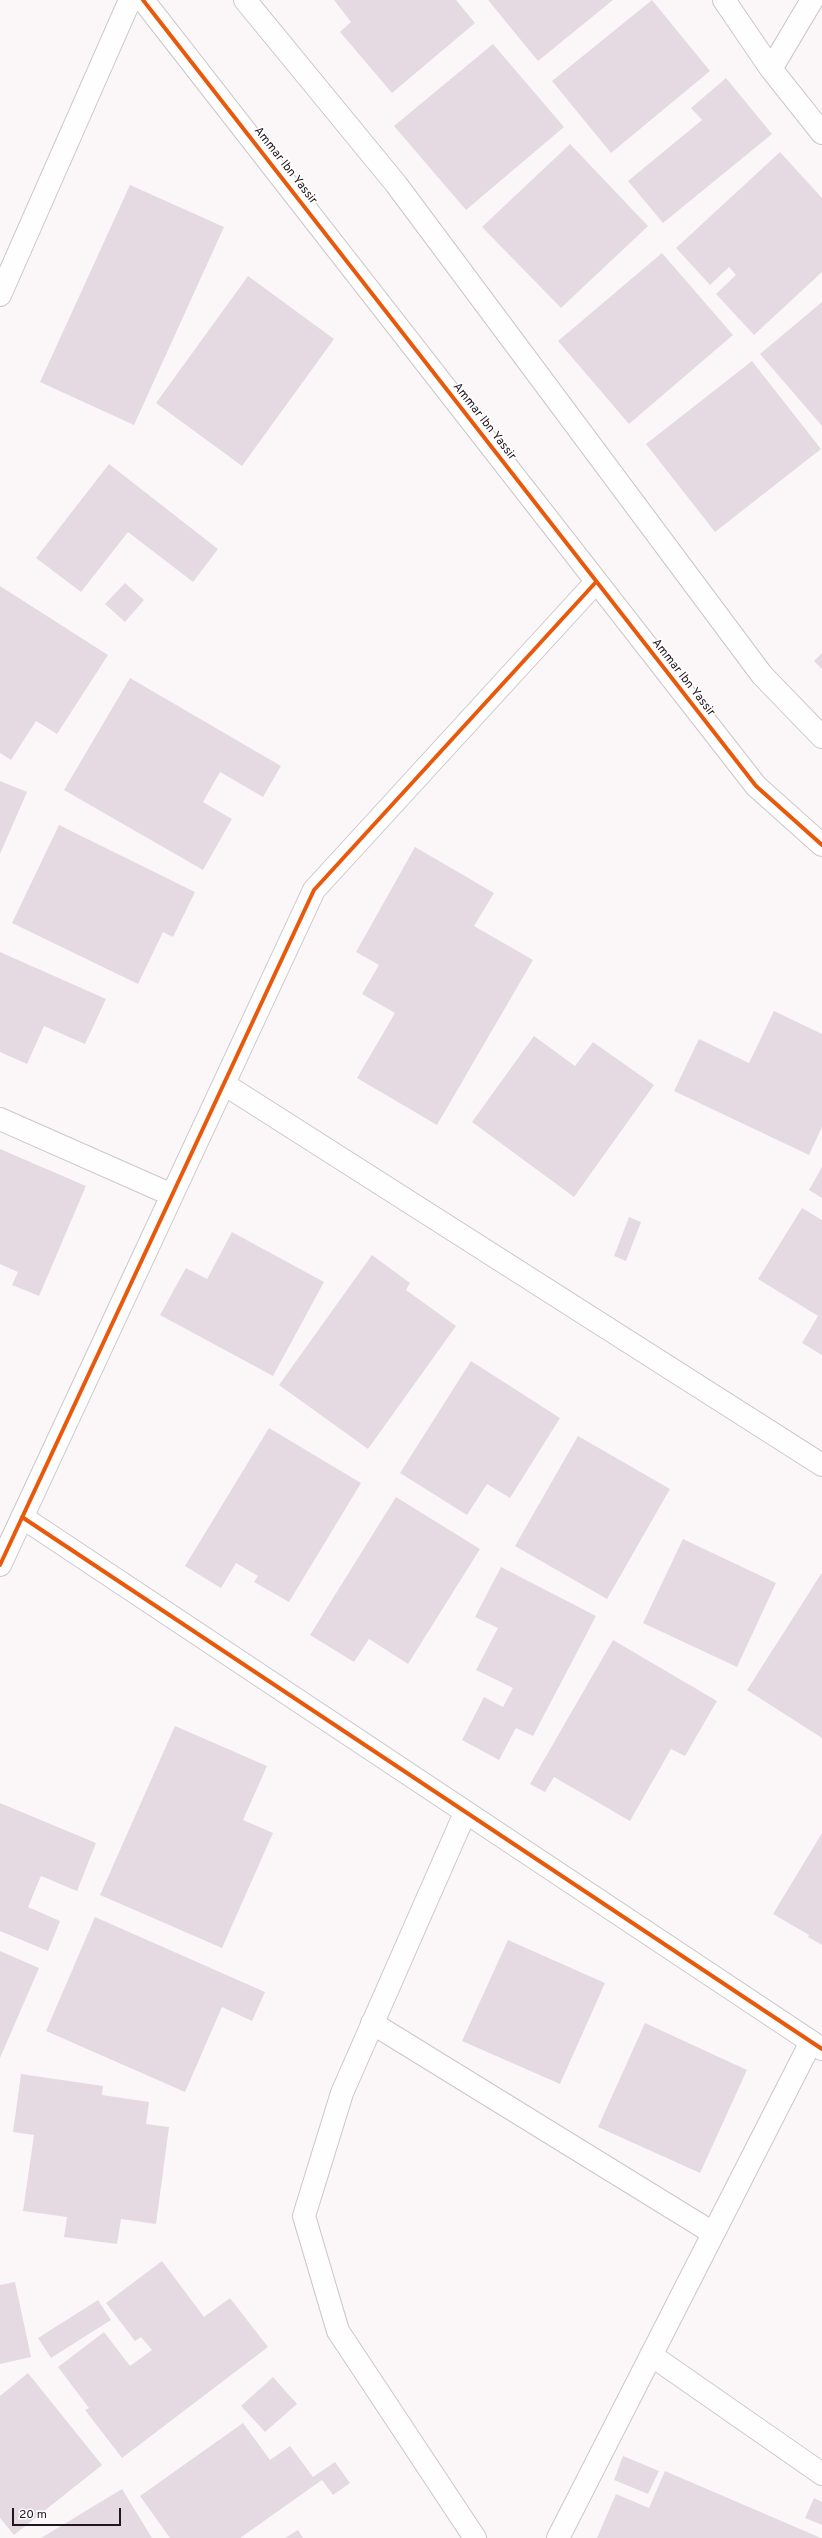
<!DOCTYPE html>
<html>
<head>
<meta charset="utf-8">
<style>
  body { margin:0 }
  #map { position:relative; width:822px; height:2538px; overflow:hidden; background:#fbf7f9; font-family:Overpass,sans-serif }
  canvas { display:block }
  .scale { position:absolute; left:12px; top:2508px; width:109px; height:18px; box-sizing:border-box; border:2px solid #21161d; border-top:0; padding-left:5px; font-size:12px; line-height:14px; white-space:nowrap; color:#21161d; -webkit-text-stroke:3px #fff; paint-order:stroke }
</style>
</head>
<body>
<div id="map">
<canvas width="822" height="2538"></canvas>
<div class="scale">20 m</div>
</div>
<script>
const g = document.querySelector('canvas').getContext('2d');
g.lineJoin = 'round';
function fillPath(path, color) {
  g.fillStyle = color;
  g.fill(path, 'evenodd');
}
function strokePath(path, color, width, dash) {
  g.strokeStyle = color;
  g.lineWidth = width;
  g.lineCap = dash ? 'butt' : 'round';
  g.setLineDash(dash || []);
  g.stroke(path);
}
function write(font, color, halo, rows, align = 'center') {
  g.font = font + ' Overpass,sans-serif';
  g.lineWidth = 3;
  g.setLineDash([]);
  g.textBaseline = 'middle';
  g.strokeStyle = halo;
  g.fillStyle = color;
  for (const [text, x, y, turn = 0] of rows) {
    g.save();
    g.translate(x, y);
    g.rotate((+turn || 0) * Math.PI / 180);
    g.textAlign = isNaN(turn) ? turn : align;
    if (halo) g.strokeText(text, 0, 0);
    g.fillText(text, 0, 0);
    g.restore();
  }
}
fillPath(new Path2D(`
  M334 0H456L475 23 392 93 340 32 351 22Z
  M488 0H613L538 61Z
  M652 0 710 71 611 153 552 81Z
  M493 44 564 127 466 210 394 126Z
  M726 78 772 134 663 223 628 181 702 120 691 108Z
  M570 144 648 226 561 308 482 227Z
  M780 152 822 198V272L754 335 716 294 736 275 729 267 710 285 676 248Z
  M130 185 224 227 134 425 40 382Z
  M662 253 733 335 629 424 558 341Z
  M248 276 334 339 242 466 156 403Z
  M822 302V426L760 354Z
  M752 361 821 449 715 532 646 444Z
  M109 464 218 549 193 582 128 532 81 592 36 558Z
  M125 583 144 600 125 622 105 604Z
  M0 586 108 655 57 734 36 721 11 760 0 753Z
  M822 653V669L814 661Z
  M130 678 281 766 263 797 220 772 203 802 232 819 203 870 64 790Z
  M0 781 27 792 0 854Z
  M59 825 195 892 173 937 163 932 138 984 12 923Z
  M415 847 494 893 474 926 533 960 437 1125 357 1078 395 1013 362 994 379 965 356 952Z
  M0 952 106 999 85 1044 44 1026 27 1064 0 1052Z
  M774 1011 822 1034V1127L809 1155 674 1091 699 1039 749 1063Z
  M534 1036 575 1066 593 1042 654 1085 574 1197 472 1122Z
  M0 1149 86 1186 39 1296 12 1285 18 1272 0 1264Z
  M822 1167V1198L809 1190Z
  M802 1208 822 1220V1355L802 1343 818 1316 758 1279Z
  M629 1217 641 1222 626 1261 614 1256Z
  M232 1232 324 1282 273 1376 160 1315 186 1268 207 1279Z
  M372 1255 410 1283 406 1290 456 1326 368 1449 279 1385Z
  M471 1361 560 1418 510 1498 487 1484 467 1515 400 1473Z
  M269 1428 361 1483 289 1602 254 1582 258 1576 236 1563 221 1588 185 1566Z
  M578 1436 670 1489 607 1599 515 1546Z
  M396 1497 480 1549 408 1664 369 1639 354 1662 310 1635Z
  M683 1539 776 1583 737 1667 643 1623Z
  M501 1567 596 1616 533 1736 516 1728 499 1760 462 1740 484 1697 503 1707 513 1688 476 1670 498 1628 475 1617Z
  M821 1574H822V1738L747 1690Z
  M613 1640 717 1701 685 1756 671 1749 630 1821 554 1777 545 1792 530 1784Z
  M175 1726 267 1766 243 1820 273 1833 222 1948 100 1895Z
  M0 1803 96 1843 77 1891 41 1876 28 1907 60 1921 48 1951 0 1931Z
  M822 1833V1945L808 1937 809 1935 773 1914Z
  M95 1917 265 1992 252 2021 222 2007 185 2092 46 2031Z
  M508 1940 605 1983 560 2084 462 2041Z
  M0 1951 39 1968 0 2058Z
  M645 2023 747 2070 700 2173 598 2127Z
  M21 2074 103 2086 102 2095 149 2102 146 2124 169 2127 156 2224 121 2219 117 2244 64 2237 67 2217 23 2211 34 2135 13 2132Z
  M162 2261 204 2317 230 2298 268 2347 122 2458 85 2410 89 2408 58 2367 104 2332 130 2366 152 2350 141 2337 135 2341 106 2303Z
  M15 2282 31 2357 0 2364V2285Z
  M98 2300 111 2320 51 2358 38 2338Z
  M28 2373 102 2465 14 2535 0 2518V2396Z
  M273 2377 297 2404 265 2432 241 2406Z
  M243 2423 270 2460 290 2446 313 2477 335 2462 350 2483 333 2495 322 2480 240 2538H170L140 2496Z
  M623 2456 659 2471 648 2494 614 2480Z
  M665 2471 821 2538H597L616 2494 649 2508Z
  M122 2489 152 2538H41Z
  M814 2498 822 2502V2525L805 2518Z
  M298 2530 303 2538H285Z`), '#e5dae1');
const minor = new Path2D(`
  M143 0 756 786 822 845
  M245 0 396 184 762 675 822 737
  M724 0 771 69 822 133
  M771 69 812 0
  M0 295 130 0
  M224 1084 822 1465
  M0 1119 172 1195
  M22 1517 822 2049
  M0 1565 314 890 596 582
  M465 1813 342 2093 304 2216 338 2331 475 2538
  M372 2023 713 2233
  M651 2355 822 2474
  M558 2538 811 2042`);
strokePath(minor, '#cdc6ca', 24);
strokePath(minor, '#fefefe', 22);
strokePath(new Path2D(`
  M143 0 756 786 822 845
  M22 1517 822 2049
  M0 1565 314 890 596 582`), '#e8590c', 4);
write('12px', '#21161d', '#fff', [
  ["Ammar Ibn Yassir",285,166,52],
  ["Ammar Ibn Yassir",484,422,52],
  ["Ammar Ibn Yassir",683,678,52]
]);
</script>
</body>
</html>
